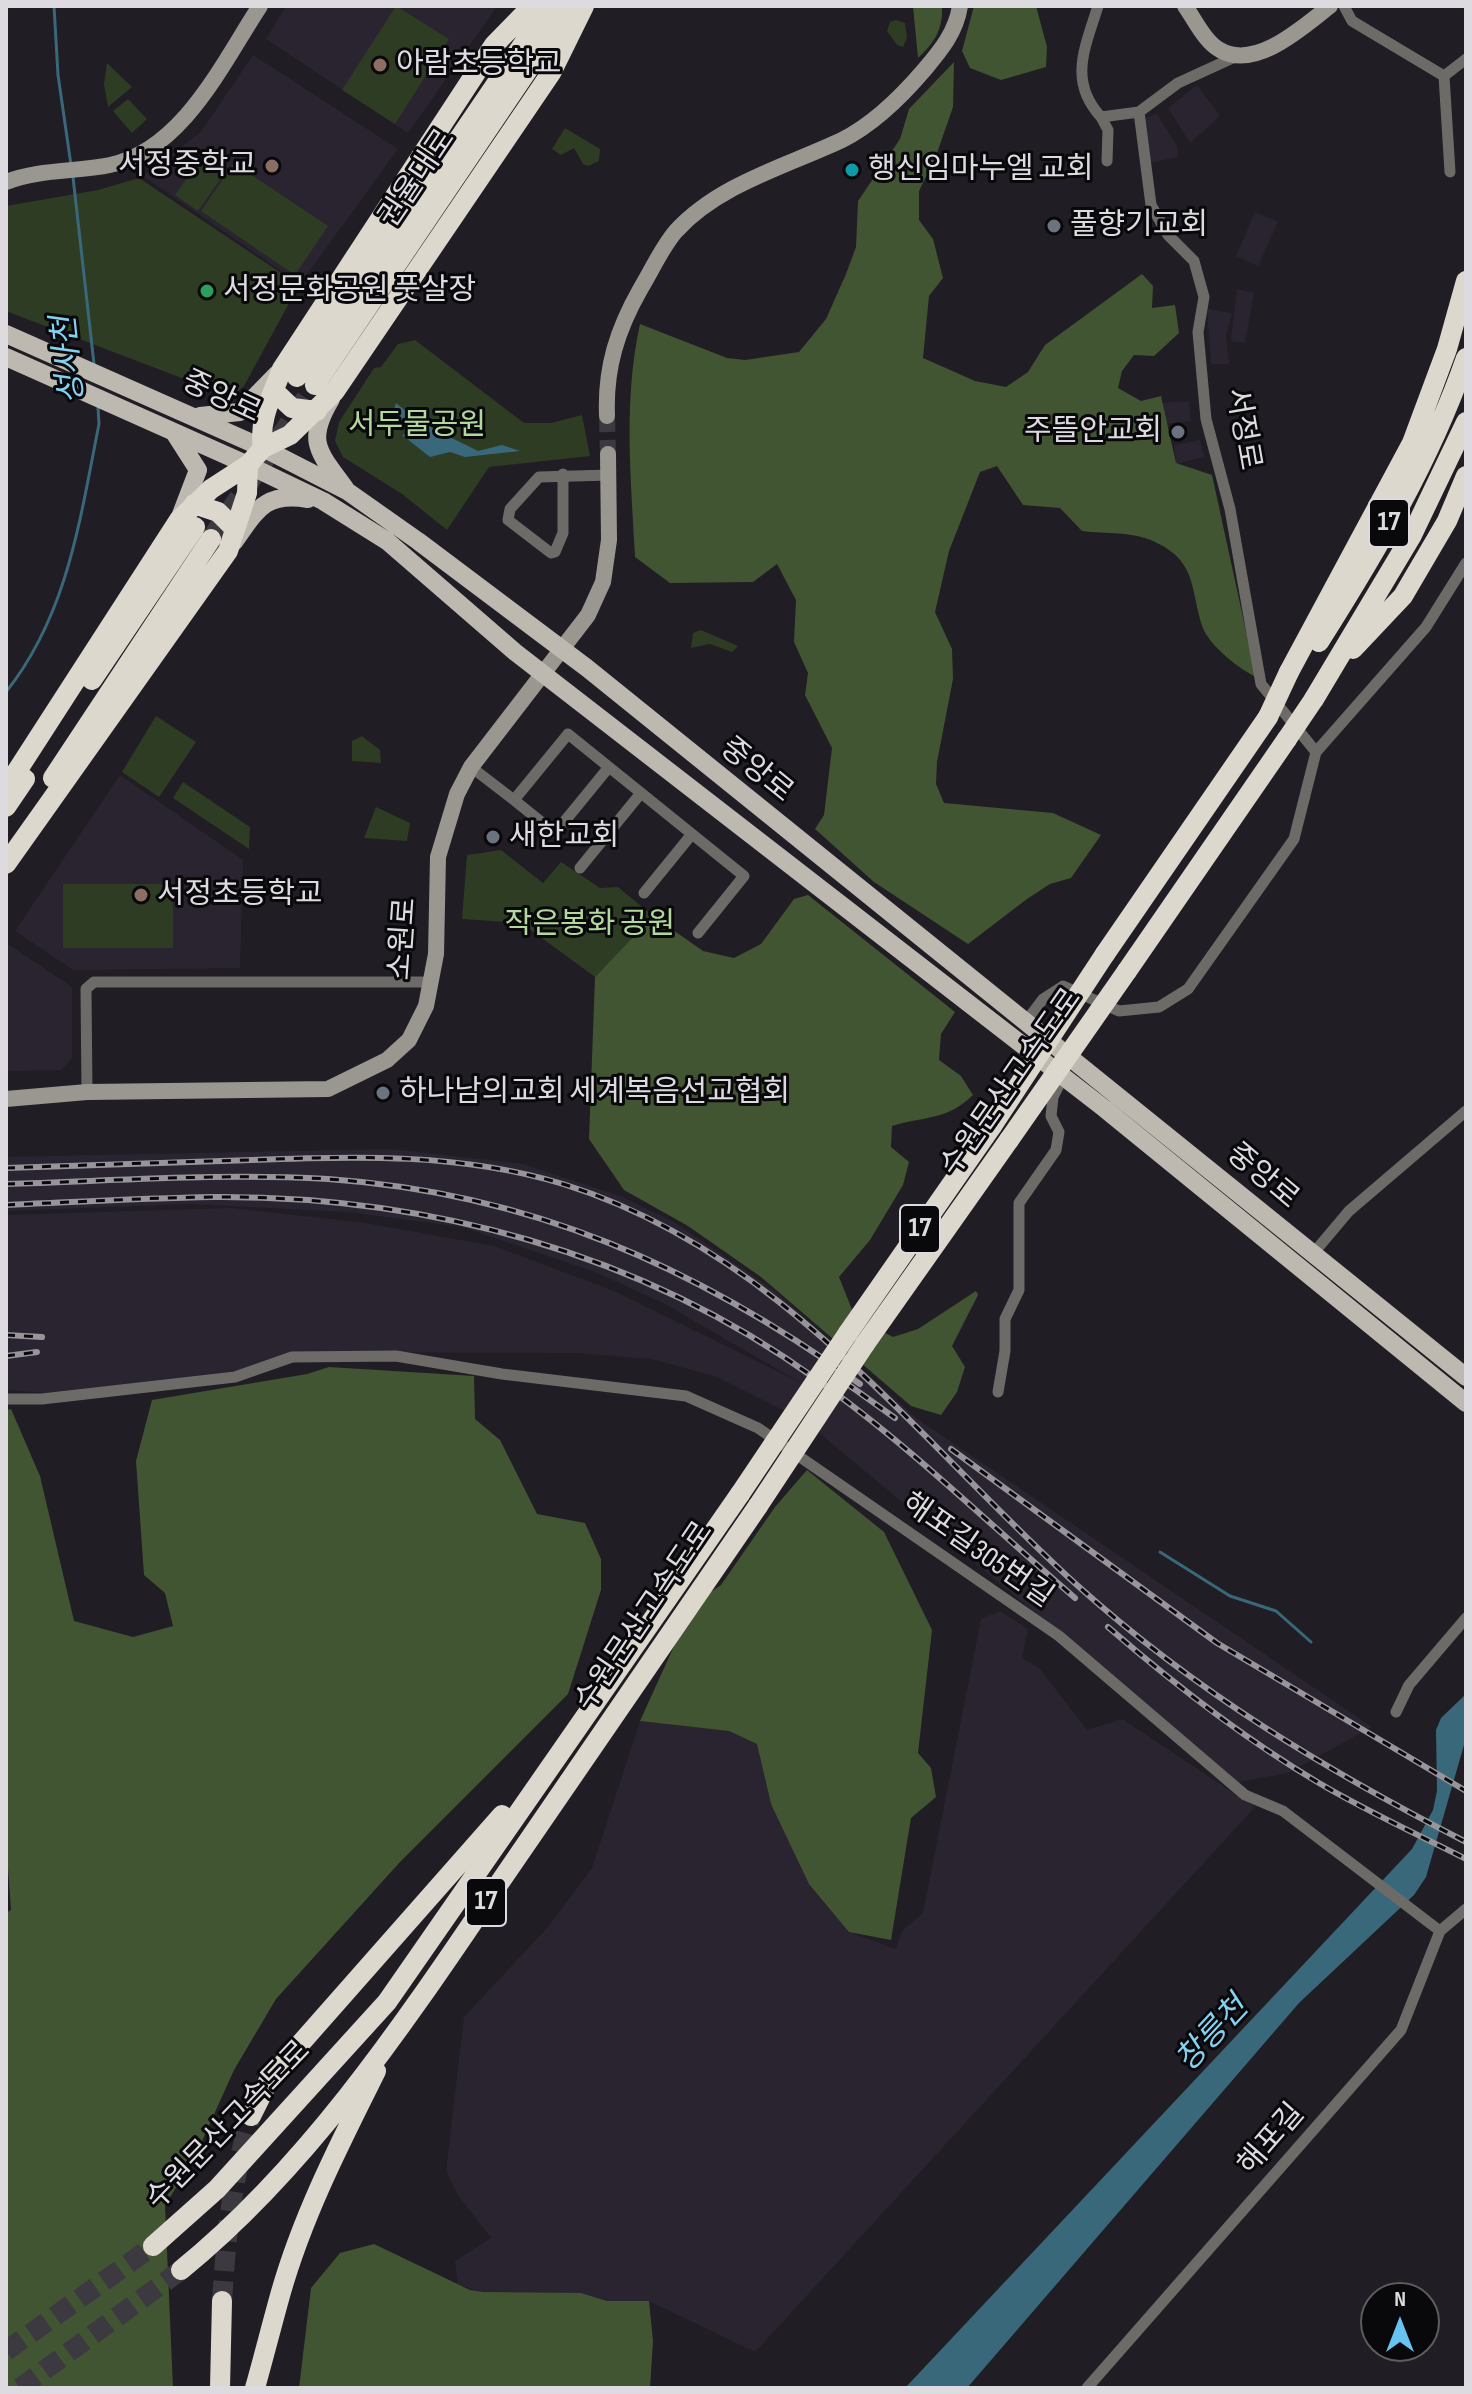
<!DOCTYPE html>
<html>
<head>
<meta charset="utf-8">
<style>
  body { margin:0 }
  #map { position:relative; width:1472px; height:2394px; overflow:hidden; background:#201d24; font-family:"Sofia Sans Condensed",sans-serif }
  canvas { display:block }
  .frame { position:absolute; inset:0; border:8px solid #dddbe0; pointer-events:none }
  .north { position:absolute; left:1360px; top:2282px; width:80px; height:80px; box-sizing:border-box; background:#09080b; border:2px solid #5e5c60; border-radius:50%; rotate:0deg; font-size:22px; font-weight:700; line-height:32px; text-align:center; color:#dddbe0 }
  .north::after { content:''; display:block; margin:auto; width:28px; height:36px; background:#67c4f0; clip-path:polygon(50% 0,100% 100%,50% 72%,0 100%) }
</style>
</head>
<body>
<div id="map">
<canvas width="1472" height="2394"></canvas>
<div class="frame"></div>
<div class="north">N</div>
</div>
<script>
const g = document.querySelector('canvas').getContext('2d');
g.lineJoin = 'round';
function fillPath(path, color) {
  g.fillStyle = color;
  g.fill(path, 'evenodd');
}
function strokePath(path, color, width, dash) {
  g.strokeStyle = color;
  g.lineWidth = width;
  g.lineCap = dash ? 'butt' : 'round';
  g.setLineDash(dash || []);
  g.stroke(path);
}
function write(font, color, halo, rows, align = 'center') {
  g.font = font + ' "Sofia Sans Condensed","Noto Sans KR",sans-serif';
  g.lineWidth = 6;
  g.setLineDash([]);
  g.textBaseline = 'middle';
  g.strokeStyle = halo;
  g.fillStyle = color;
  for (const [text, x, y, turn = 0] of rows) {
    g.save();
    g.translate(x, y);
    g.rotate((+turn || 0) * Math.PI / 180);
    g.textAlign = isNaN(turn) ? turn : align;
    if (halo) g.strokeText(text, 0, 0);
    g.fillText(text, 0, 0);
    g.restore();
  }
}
fillPath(new Path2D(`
  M286 6H497L408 133 266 39Z
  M253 55 398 149 300 284 143 176 201 132Z
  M1197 85 1220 116 1190 143 1168 108Z
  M1157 114 1177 146 1178 157 1149 163 1145 118Z
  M1255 212 1278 222 1258 266 1236 256Z
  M1237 289 1254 293 1245 343 1231 341Z
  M1207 309 1232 313 1226 336 1229 364H1211Z
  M1189 401 1191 421 1165 424 1162 403Z
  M1200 440 1204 457 1176 464 1174 445Z
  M120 775 243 860 240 968 73 970 15 931Z
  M6 943 72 987V1058L61 1070 6 1071Z
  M391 1149 523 1164 620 1196 674 1222 775 1291 916 1418 1372 1727 1288 1773 1238 1782 805 1421 717 1377 652 1359 577 1353 292 1352 236 1371 47 1393 6 1390V1215L232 1208 365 1223 494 1246 614 1291 803 1384 665 1304 595 1272 462 1227 347 1212 193 1204 6 1211V1157Z
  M1000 1611 1028 1629 1022 1658 1039 1668 1087 1730 1122 1719 1255 1807 755 2352 649 2301H607L581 2293H483L458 2284 455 2261 491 2238 458 2195 446 2171 464 2017 548 1927 592 1868 640 1721 729 1731 757 1744 771 1804 849 1932 896 1949 902 1931 923 1913 981 1619Z`), '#2a2431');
fillPath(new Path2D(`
  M396 6 449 39 395 124 342 90Z
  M896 20 905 23 907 38 903 47 897 45 887 31 890 22Z
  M107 63 132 87 108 107 104 84Z
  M128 99 147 119 132 133 113 111Z
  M565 128 600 149 599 161 588 166 583 164 574 148 561 155 552 149Z
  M203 155 226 171 198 211 175 195Z
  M234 163 328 226 295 275 201 211Z
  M139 178 299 285 244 386 236 393 226 395 6 311V206L98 190Z
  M415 340 524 423H551L582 415 590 456 489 467 447 530 402 494 343 457 335 441 339 422 374 368 381 367 398 344Z
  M701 630 738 646 732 652 710 644 691 648 693 633Z
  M156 716 196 742 159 797 122 772Z
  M362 736 380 750 381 763 352 761V741Z
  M183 782 250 827 249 849 173 798Z
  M376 807 410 823 407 841 364 838Z
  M501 850 543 883 561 862 600 888 618 887 653 916 595 977 521 923 462 919 467 855Z
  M63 884H173V948H63Z`), '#2d3c23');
fillPath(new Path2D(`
  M913 6 942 7C943 30 934 43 918 58Z
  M974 6H1036L1047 47 1046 67 1001 80 970 68 962 51Z
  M954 62 953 107 936 156 919 191V220L933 239 943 278 929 296 923 358 975 381 1006 387 1028 372 1045 345 1142 274 1153 286 1152 308 1175 305 1179 333 1154 356 1134 355 1122 371 1118 388 1141 401 1161 396 1176 463 1212 475 1256 677C1239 669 1210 646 1203 628 1190 590 1198 562 1155 542 1133 531 1106 534 1082 531L1060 508 1023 505 997 466 980 472 949 551 935 612 952 649 953 679 937 762 936 784 944 803 1053 813 1101 835 1071 878 1050 884 1027 899 968 944 874 882 815 829 824 815 832 748 805 695 808 673 794 642 796 600 777 564 753 582 670 583 635 557C631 478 623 401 640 324L727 358 745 360 799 352 826 319 846 274 856 247 858 201 900 139 909 109Z
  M808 895 955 1012 941 1034 939 1060 961 1076 973 1095C948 1120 925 1116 892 1126L891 1147 909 1162 903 1185 870 1240 839 1277 855 1317 893 1337 918 1329 976 1291 978 1295 952 1346 965 1367 957 1392 941 1415 911 1406 761 1277 688 1226 624 1190 589 1139 595 977 653 916 703 951 734 958 761 944 794 899Z
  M329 1367 474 1376 475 1419 500 1440 537 1514 585 1523 601 1559V1590L568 1694 400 1862 276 1999 234 2070 194 2159 165 2205 173 2388H6V1913L11 1910 6 1841V1410L11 1409 40 1476 74 1621 133 1637 173 1626 165 1593 144 1575 136 1461 152 1400 307 1374Z
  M807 1470 884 1532 932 1630 918 1753 931 1768 936 1797 911 1818 891 1940 849 1932 809 1884 771 1804 757 1744 729 1731 640 1721 680 1633 703 1597 721 1585 775 1507Z
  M374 2244 470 2290 483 2292 581 2293 607 2301H649L653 2341 650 2388H299L311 2288 340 2253Z`), '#415533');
fillPath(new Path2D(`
  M396 403C420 424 449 436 478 451L502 445 520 451 465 457 450 452 430 457 402 435 406 434 405 422 392 416Z
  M1466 1694V1738L1426 1877 1414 1895 1299 2003 967 2388H905L1412 1849 1433 1810 1437 1791 1436 1730 1441 1718Z`), '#3a687b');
strokePath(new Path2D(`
  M54 6 58 75 71 165
  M73 177 94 364
  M6 692C68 614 80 519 99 424L98 407
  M1160 1552 1230 1596 1276 1611 1311 1642`), '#3a687b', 3);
strokePath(new Path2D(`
  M607 416 608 454`), '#3c3a40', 16, [16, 8]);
strokePath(new Path2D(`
  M211 539 315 385
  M222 2301C226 2238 232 2177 251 2116
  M6 2351 153 2246
  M20 2388 181 2270`), '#3c3a40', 20, [20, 10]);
strokePath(new Path2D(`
  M1098 6C1085 48 1068 81 1101 117L1139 112 1178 83 1237 56
  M1344 6 1352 21 1444 76 1450 172
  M1444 76 1466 59
  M1139 112 1151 205 1168 235 1194 261 1204 297 1198 332 1206 419 1230 509 1261 684 1316 752
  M1101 117 1108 130 1107 161
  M563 474V533L555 552 551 553 508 520 510 509 539 477 610 475
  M471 767 514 800 568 734 744 876 698 933
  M514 800 555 833 609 767
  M580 868 641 793
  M644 893 692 834
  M1024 1024 1043 999 1063 986 1119 1011 1159 1007 1188 989 1294 839 1316 752 1426 627 1466 563
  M87 1092 86 989 94 982H432
  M1311 1256 1349 1211 1466 1111
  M998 1392 1005 1351V1319L1019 1290V1203L1056 1150 1059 1132 1051 1116 1053 1097 1063 1077
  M6 1399H42L235 1377 292 1357 396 1356 502 1374 686 1396 758 1428 1059 1636 1245 1795 1283 1811 1440 1931
  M1396 1712 1409 1685 1466 1618
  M1087 2388 1401 2030 1440 1931 1466 1909`), '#6d6b67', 11);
strokePath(new Path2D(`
  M1185 6C1195 20 1205 42 1220 50 1256 71 1304 26 1330 6
  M6 182C39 169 76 172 110 165 183 150 223 62 260 6
  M607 416C605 368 617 330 641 288 652 270 662 247 676 231 719 184 787 166 842 140 874 124 902 96 925 69 941 50 956 32 960 6
  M6 1099 87 1092 328 1089 387 1060 409 1040 426 1006 436 954 438 857 457 794 471 767 588 615 603 582 609 540 608 454`), '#9a9790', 16);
strokePath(new Path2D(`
  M6 334 263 448 347 491 418 541 587 668 1466 1377
  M6 357 248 465 323 501 387 541 515 652 1105 1109 1466 1403
  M331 399C305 442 319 452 345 488
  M200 416 240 412 277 374
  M175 434 198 470 180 517
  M234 542C257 510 264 492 308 499`), '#bdb9b0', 18);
strokePath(new Path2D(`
  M297 377 549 6
  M315 385 571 6
  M274 391 292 408 317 411
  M263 448C258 420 273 394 282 369L494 45 532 6
  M194 504 218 512 234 528
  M1319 642C1376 552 1431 459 1466 358
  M1353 649 1403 596 1447 521 1466 476
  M1289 672 1412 443 1447 349 1466 281
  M92 680 195 527
  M1314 699 1412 535 1466 422
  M53 778 211 539
  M6 788 179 520 211 489 248 465 263 448 290 435 335 391 551 73 584 6
  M6 807 25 779
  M6 864 228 551 247 493 248 465
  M1105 954 1268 717
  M1127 971 1287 739
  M848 1333 992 1126
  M865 1344 1009 1140
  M251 2116 268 2082 293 2052 502 1815
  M153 2246 217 2189 387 2002 740 1494
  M181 2270C310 2165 405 2022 498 1885 585 1759 671 1632 758 1506
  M220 2388 222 2301
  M255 2388C264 2356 272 2324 281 2292 303 2215 340 2143 376 2071`), '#ddd8cd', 20);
const rail = new Path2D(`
  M6 1168C88 1165 170 1162 252 1160 356 1156 461 1153 563 1184 782 1252 915 1438 1078 1586 1196 1692 1326 1770 1466 1842
  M6 1184C113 1181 221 1173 328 1179 531 1193 696 1267 860 1384
  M6 1205C75 1202 143 1198 212 1197 427 1195 641 1253 816 1379 908 1444 990 1525 1075 1598
  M6 1335 42 1337
  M6 1356 37 1352
  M846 1383 895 1418
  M951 1449 1217 1643 1466 1791
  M1108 1627C1175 1685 1243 1738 1319 1783 1366 1811 1417 1834 1466 1859`);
strokePath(rail, '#97959b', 6);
strokePath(rail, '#09080b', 3, [9]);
strokePath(new Path2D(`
  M1268 717 1289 672
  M1287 739 1314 699
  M992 1126 1105 954
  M1009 1140 1127 971
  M740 1494 848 1333
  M758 1506 865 1344`), '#ddd8cd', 20);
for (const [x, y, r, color] of [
  [380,65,8,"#8d6e63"],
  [272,166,8,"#8d6e63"],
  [852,170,8,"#0f9aa8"],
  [1054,226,8,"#6b7280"],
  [207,291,8,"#2e9e5b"],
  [1178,432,8,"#6b7280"],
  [493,837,8,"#6b7280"],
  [141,895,8,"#8d6e63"],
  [383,1093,8,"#6b7280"]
]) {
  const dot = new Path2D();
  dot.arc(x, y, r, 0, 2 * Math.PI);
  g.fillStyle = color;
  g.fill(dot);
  strokePath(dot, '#09080b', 3);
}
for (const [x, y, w] of [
  [1389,523,40],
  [920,1229,40],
  [486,1902,40]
]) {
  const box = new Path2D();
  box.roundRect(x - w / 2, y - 24, w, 48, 6);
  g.fillStyle = '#09080b';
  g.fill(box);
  strokePath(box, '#dddbe0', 2);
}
write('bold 28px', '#dddbe0', null, [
  ["17",1389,523],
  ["17",920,1229],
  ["17",486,1902]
]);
write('30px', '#dddbe0', '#09080b', [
  ["아람초등학교",396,65],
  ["서정중학교",256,166,"right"],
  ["행신임마누엘 교회",868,170],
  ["풀향기교회",1070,226],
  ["서정문화공원 풋살장",223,291],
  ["주뜰안교회",1162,432,"right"],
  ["새한교회",509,837],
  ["서정초등학교",157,895],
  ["하나남의교회 세계복음선교협회",399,1093]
], 'left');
write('30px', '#dddbe0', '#09080b', [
  ["권율대로",418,179,-56],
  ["중앙로",221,398,25],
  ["서정로",1242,429,80],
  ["중앙로",756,771,39],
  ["소원로",404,939,-86],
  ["수원문산고속도로",1012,1083,-55],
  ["중앙로",1262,1177,40],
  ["해포길305번길",977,1551,35],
  ["수원문산고속도로",645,1617,-56],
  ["수원문산고속도로",229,2126,-46],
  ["해포길",1272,2140,-49]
]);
write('30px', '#b3d89d', '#09080b', [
  ["서두물공원",417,426],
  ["작은봉화 공원",590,925]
]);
write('italic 32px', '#84d2f2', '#09080b', [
  ["성사천",70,360,-96],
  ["창릉천",1213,2035,-47]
]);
</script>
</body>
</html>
